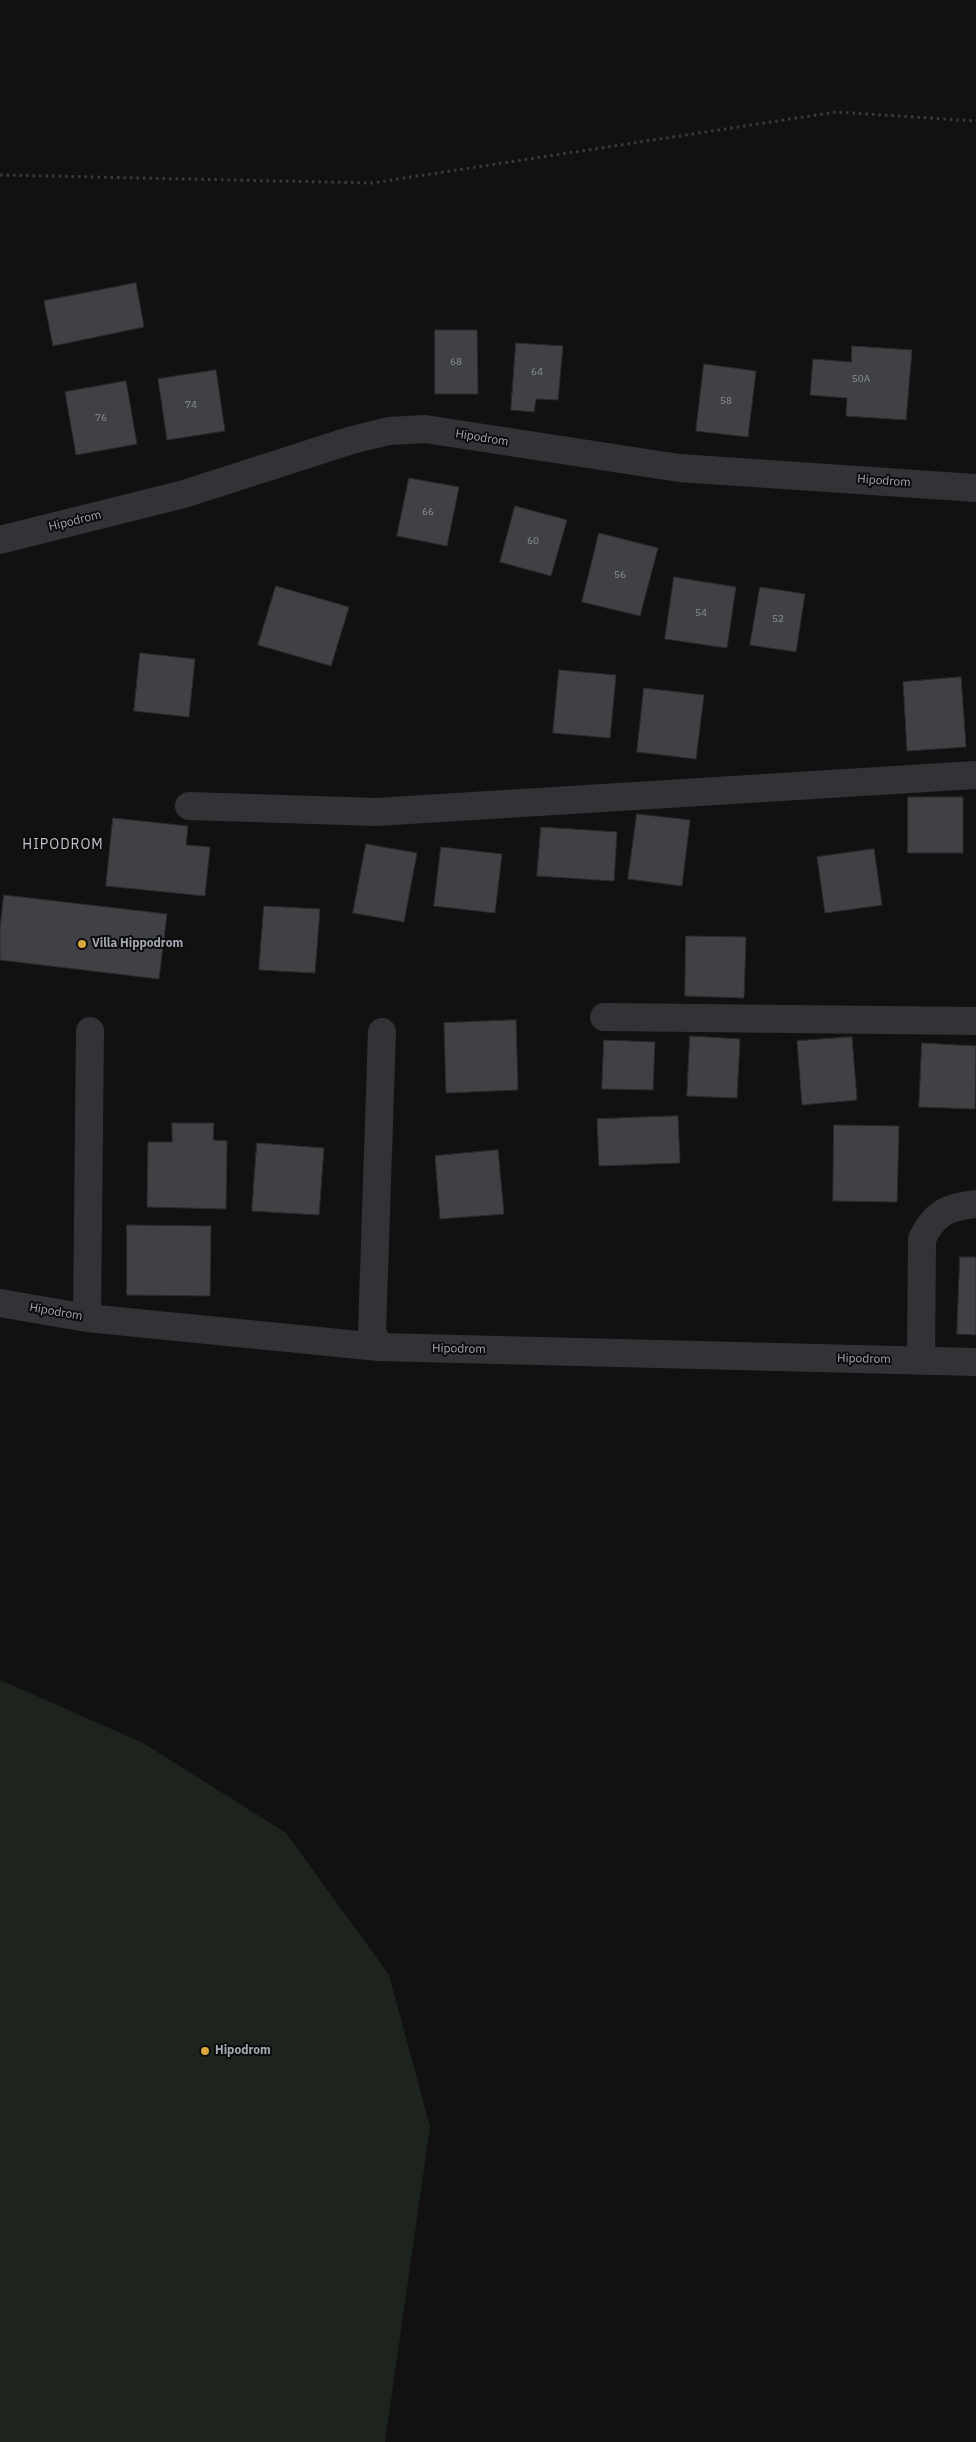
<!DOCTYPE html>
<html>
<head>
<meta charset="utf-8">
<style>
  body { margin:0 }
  canvas { display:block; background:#111112 }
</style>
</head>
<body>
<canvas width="976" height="2442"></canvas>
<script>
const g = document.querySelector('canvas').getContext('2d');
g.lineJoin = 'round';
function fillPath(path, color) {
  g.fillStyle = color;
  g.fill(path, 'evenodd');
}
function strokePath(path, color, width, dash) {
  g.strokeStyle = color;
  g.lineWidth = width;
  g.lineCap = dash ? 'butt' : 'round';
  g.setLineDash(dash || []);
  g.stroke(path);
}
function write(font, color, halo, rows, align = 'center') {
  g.font = font + ' "IBM Plex Sans",sans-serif';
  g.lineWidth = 4;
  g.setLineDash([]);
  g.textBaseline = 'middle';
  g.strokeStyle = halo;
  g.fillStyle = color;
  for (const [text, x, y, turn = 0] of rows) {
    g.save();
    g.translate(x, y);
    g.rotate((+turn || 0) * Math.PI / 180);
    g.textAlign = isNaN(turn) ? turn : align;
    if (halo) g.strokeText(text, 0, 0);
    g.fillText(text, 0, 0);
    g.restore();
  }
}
fillPath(new Path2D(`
  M0 1680 143 1743 286 1833 389 1975 430 2127 385 2442H0Z`), '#1d241e');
const building = new Path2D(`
  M136 283 144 327 53 346 44 301Z
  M435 330H477L478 394H435Z
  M516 343 563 346 558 400 536 399 534 412 511 410Z
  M852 346 912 350 906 420 846 416 847 398 810 395 813 359 851 362Z
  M704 364 756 371 748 437 696 431Z
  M216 370 225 431 167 440 158 379Z
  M126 381 137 444 76 455 65 392Z
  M409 478 459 487 447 546 397 536Z
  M515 506 567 520 551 576 500 562Z
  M599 533 658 548 640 616 582 602Z
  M674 577 736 587 727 648 665 639Z
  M276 586 349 607 331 666 258 645Z
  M760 587 805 594 796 652 750 645Z
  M140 653 195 659 189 717 134 711Z
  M559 670 616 675 610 738 553 733Z
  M961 677 966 747 907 751 903 682Z
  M644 688 704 695 696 759 637 752Z
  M908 797H963V853H908Z
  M637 814 690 820 682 886 628 879Z
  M113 818 188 826 186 845 210 847 205 896 106 886Z
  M541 827 617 832 614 881 537 876Z
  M366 844 417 853 404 922 353 913Z
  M441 847 502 854 495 913 434 906Z
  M874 849 882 905 825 913 817 857Z
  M4 895 167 914 159 979 0 960V928Z
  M264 906 320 909 315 973 259 970Z
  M686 936 746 937 744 998 685 996Z
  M516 1020 518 1090 446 1093 444 1023Z
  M690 1036 740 1039 737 1098 687 1096Z
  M852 1037 857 1100 802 1105 797 1041Z
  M604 1040 655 1042 653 1090 602 1089Z
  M922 1043 976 1046 975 1109 919 1107Z
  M678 1116 680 1163 599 1166 597 1119Z
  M172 1123H214L213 1140 227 1141 226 1209 147 1207 148 1142H172Z
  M834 1125 899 1126 897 1202 833 1201Z
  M257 1143 324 1148 319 1215 252 1211Z
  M498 1150 504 1214 440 1219 435 1156Z
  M127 1225 211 1226 210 1296 127 1295Z
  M960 1257H976V1335L957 1334Z`);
fillPath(building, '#404145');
strokePath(building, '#2b2b2e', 1);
strokePath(new Path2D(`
  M0 175 372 183 836 112 976 121`), '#383a3d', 3, [2.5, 4]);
strokePath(new Path2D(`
  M0 540 184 494 352 440 389 431 425 429 679 468 976 488
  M189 806 376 812 976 775
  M604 1017 976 1021
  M0 1303 87 1318 379 1347 976 1362
  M87 1318 90 1031
  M379 1347 372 1332 382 1032
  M921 1361 922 1239C934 1213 948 1207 976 1204`), '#323336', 28);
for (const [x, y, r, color] of [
  [82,944,5,"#dba73f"],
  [205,2051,5,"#dba73f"]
]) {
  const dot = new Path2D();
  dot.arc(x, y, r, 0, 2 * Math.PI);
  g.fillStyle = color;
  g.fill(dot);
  strokePath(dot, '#0c0c0d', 2);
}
write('10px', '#8a8e96', null, [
  ["68",456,362],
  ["64",537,372],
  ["50A",861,379],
  ["58",726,401],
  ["74",191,405],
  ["76",101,418],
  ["66",428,512],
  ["60",533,541],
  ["56",620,575],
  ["54",701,613],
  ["52",778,619]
]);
write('12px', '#a3a8b1', '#0c0c0d', [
  ["Hipodrom",482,438,9],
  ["Hipodrom",884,481,4],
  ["Hipodrom",75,521,-14],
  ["Hipodrom",56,1312,10],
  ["Hipodrom",459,1349,1],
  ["Hipodrom",864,1359,1]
]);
write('bold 12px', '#a3a8b1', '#0c0c0d', [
  ["Villa Hippodrom",92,944],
  ["Hipodrom",215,2051]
], 'left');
g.letterSpacing = '1px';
write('14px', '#c4c6cd', '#0c0c0d', [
  ["HIPODROM",63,845]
]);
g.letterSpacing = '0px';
</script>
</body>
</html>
